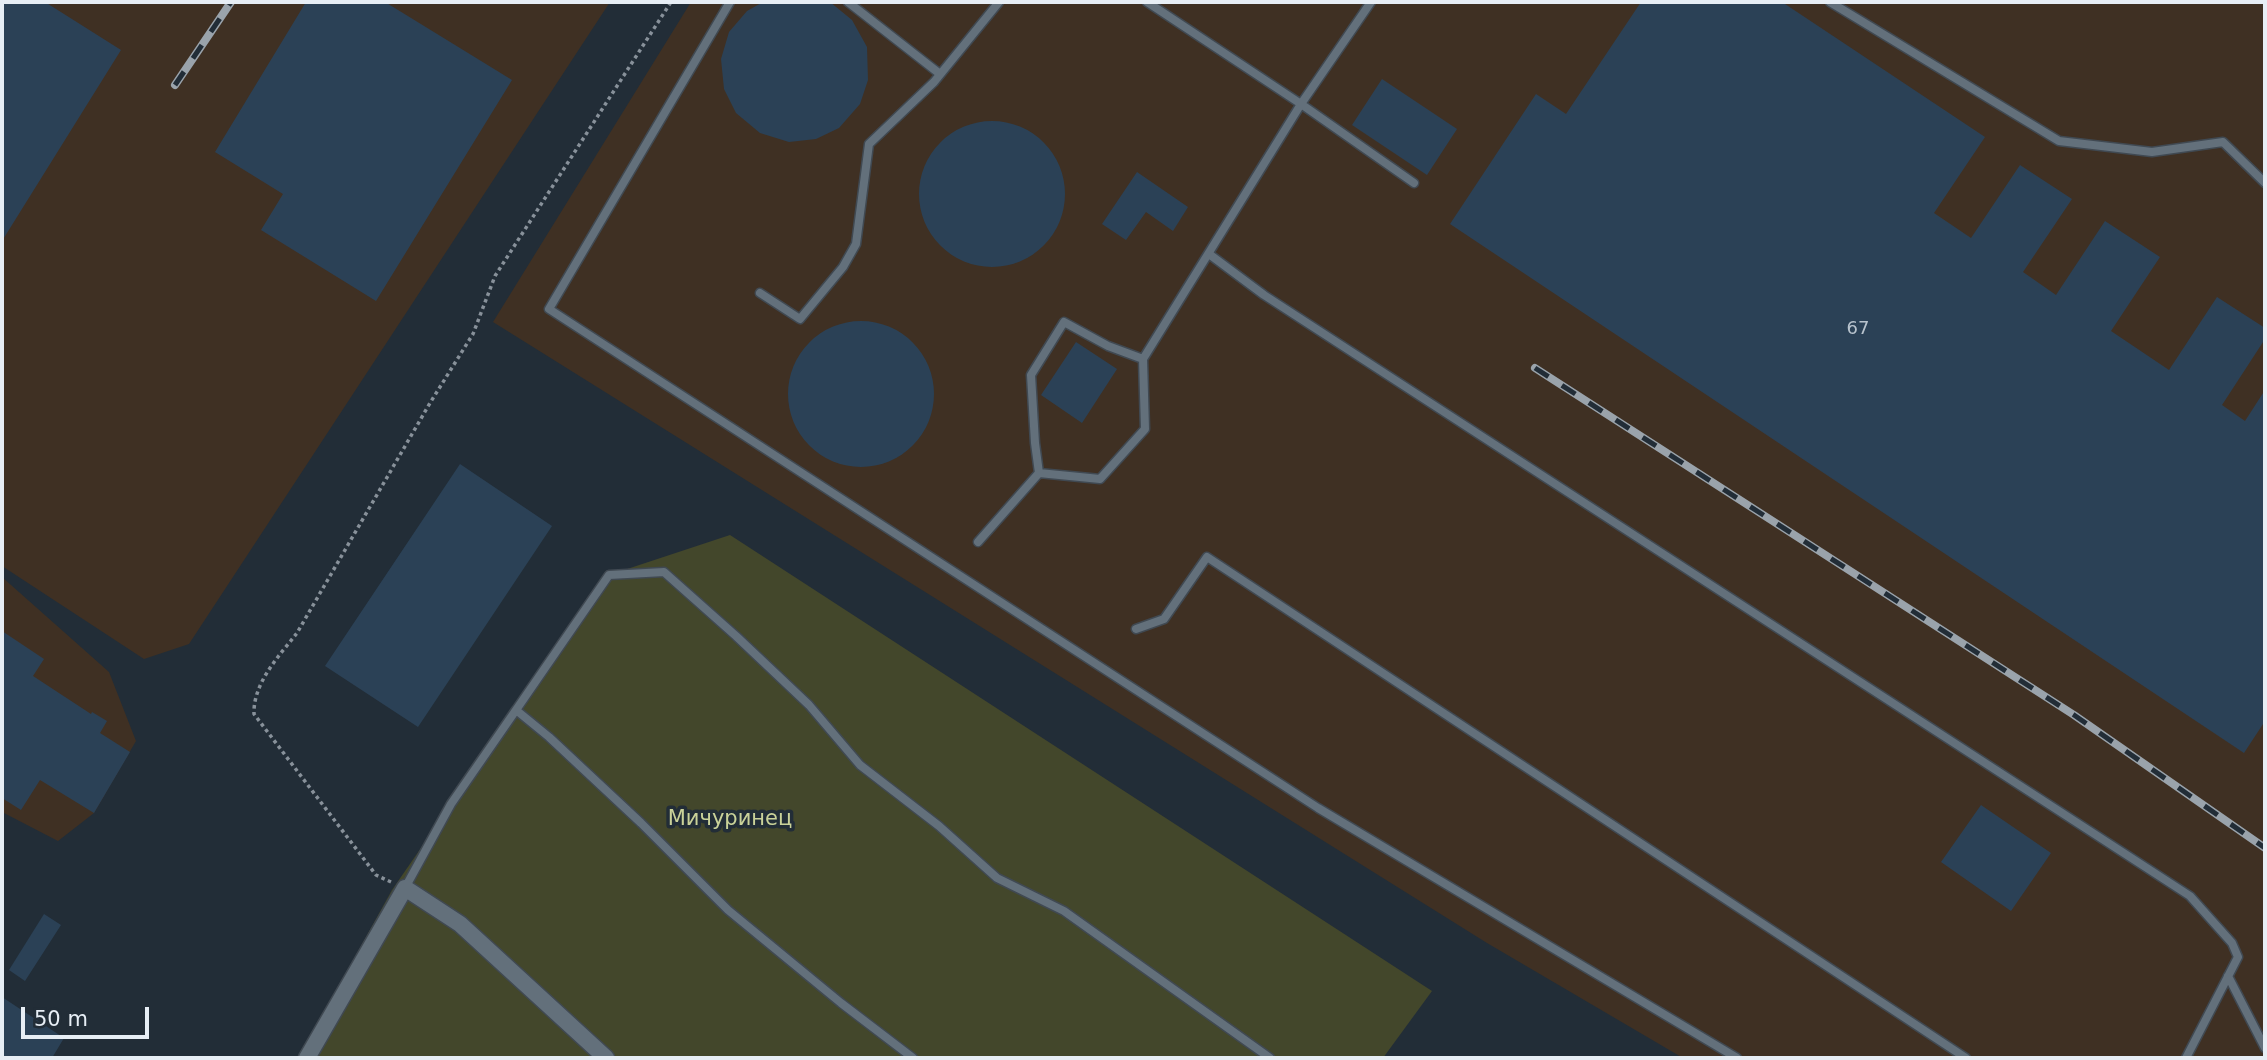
<!DOCTYPE html>
<html>
<head>
<meta charset="utf-8">
<style>
  body { margin:0 }
  #map { position:relative; width:2267px; height:1060px; overflow:hidden; background:#222d37; font-family:"DejaVu Sans",sans-serif }
  canvas { display:block }
  .frame { position:absolute; inset:0; border:4px solid #e7eef5; pointer-events:none }
  .scale { position:absolute; left:21px; top:1007px; width:128px; height:32px; box-sizing:border-box; border:4px solid #e7eef5; border-top:0; padding-left:9px; font-size:21px; line-height:24px; white-space:nowrap; color:#e7eef5; -webkit-text-stroke:5px #222d37; paint-order:stroke }
</style>
</head>
<body>
<div id="map">
<canvas width="2267" height="1060"></canvas>
<div class="frame"></div>
<div class="scale">50 m</div>
</div>
<script>
const g = document.querySelector('canvas').getContext('2d');
g.lineJoin = 'round';
function fillPath(path, color) {
  g.fillStyle = color;
  g.fill(path, 'evenodd');
}
function strokePath(path, color, width, dash) {
  g.strokeStyle = color;
  g.lineWidth = width;
  g.lineCap = dash ? 'butt' : 'round';
  g.setLineDash(dash || []);
  g.stroke(path);
}
function write(font, color, halo, rows, align = 'center') {
  g.font = font + ' "DejaVu Sans",sans-serif';
  g.lineWidth = 7;
  g.setLineDash([]);
  g.textBaseline = 'middle';
  g.strokeStyle = halo;
  g.fillStyle = color;
  for (const [text, x, y, turn = 0] of rows) {
    g.save();
    g.translate(x, y);
    g.rotate((+turn || 0) * Math.PI / 180);
    g.textAlign = isNaN(turn) ? turn : align;
    if (halo) g.strokeText(text, 0, 0);
    g.fillText(text, 0, 0);
    g.restore();
  }
}
fillPath(new Path2D(`
  M2 2H610L189 644 144 659 2 566Z
  M691 2H2265V1058H1683L1487 943 493 322Z
  M2 577 109 672 136 741 94 813 58 841 2 812Z`), '#3f3023');
fillPath(new Path2D(`
  M730 535 1432 991 1383 1058H299L392 890 609 575Z`), '#43472b');
fillPath(new Path2D(`
  M2 2H45L121 50 2 241Z
  M306 2H385L512 80 376 301 261 230 283 194 215 152Z
  M763 2H830L852 20 867 47 868 80 860 104 839 128 816 139 789 142 760 133 736 113 724 89 721 59 729 32 747 11Z
  M1641 2H1782L1985 137 1934 213 1971 238 2020 165 2072 199 2023 272 2056 295 2105 221 2160 257 2111 331 2169 370 2217 297 2265 328V339L2222 405 2245 421 2265 390V721L2244 753 1450 224 1536 94 1566 114Z
  M1382 79 1457 129 1427 175 1352 125Z
  M919 194a73 73 0 1 1 146 0a73 73 0 1 1-146 0Z
  M1137 172 1188 207 1173 231 1146 212 1126 240 1102 224Z
  M788 394a73 73 0 1 1 146 0a73 73 0 1 1-146 0Z
  M1076 342 1117 369 1082 423 1041 395Z
  M460 464 552 526 418 727 325 666Z
  M2 631 44 659 33 676 91 714 92 712 107 721 100 733 130 752 94 813 40 780 21 810 2 798Z
  M1981 805 2051 853 2011 911 1941 862Z
  M44 914 61 925 25 981 9 970Z
  M2 997 64 1038 52 1058H2Z`), '#2b4156');
const lane = new Path2D(`
  M730 2 549 309 1318 808 1737 1058
  M848 2 940 74
  M1147 2 1301 104 1414 183
  M1830 2 2059 141 2152 152 2223 142 2265 183
  M1209 254 1264 295 2190 896 2232 943 2238 957 2186 1058
  M760 293 800 319 843 267 856 244 869 144 934 82 999 2
  M1039 473 1100 479 1145 429 1143 359 1301 104 1371 2
  M978 542 1039 473 1035 443 1031 375 1064 322 1108 346 1143 359
  M1136 629 1164 619 1207 557 1966 1058
  M516 710 609 575 664 572 736 636 809 705 860 765 939 826 997 878 1064 911 1270 1058
  M405 888 451 804 516 710 549 737 641 823 728 910 841 1003 913 1058
  M2228 976 2265 1048`);
const street = new Path2D(`
  M307 1058 405 888 460 924 606 1058`);
strokePath(lane, '#404952', 11);
strokePath(street, '#404952', 19);
strokePath(new Path2D(`
  M391 882 376 875 254 714C253 683 279 656 297 633L430 403 473 334 495 276 671 2`), '#88919a', 3.5, [3.5, 3.5]);
strokePath(lane, '#63707b', 8);
strokePath(street, '#63707b', 16);
const rail = new Path2D(`
  M175 85 231 2
  M1535 368 2074 715 2265 848`);
strokePath(rail, '#9aa3ab', 8);
strokePath(rail, '#222d37', 5, [16]);
write('18px', '#b8c3cd', null, [
  ["67",1858,329]
]);
write('21px', '#cad299', '#222d37', [
  ["Мичуринец",730,820]
]);
</script>
</body>
</html>
